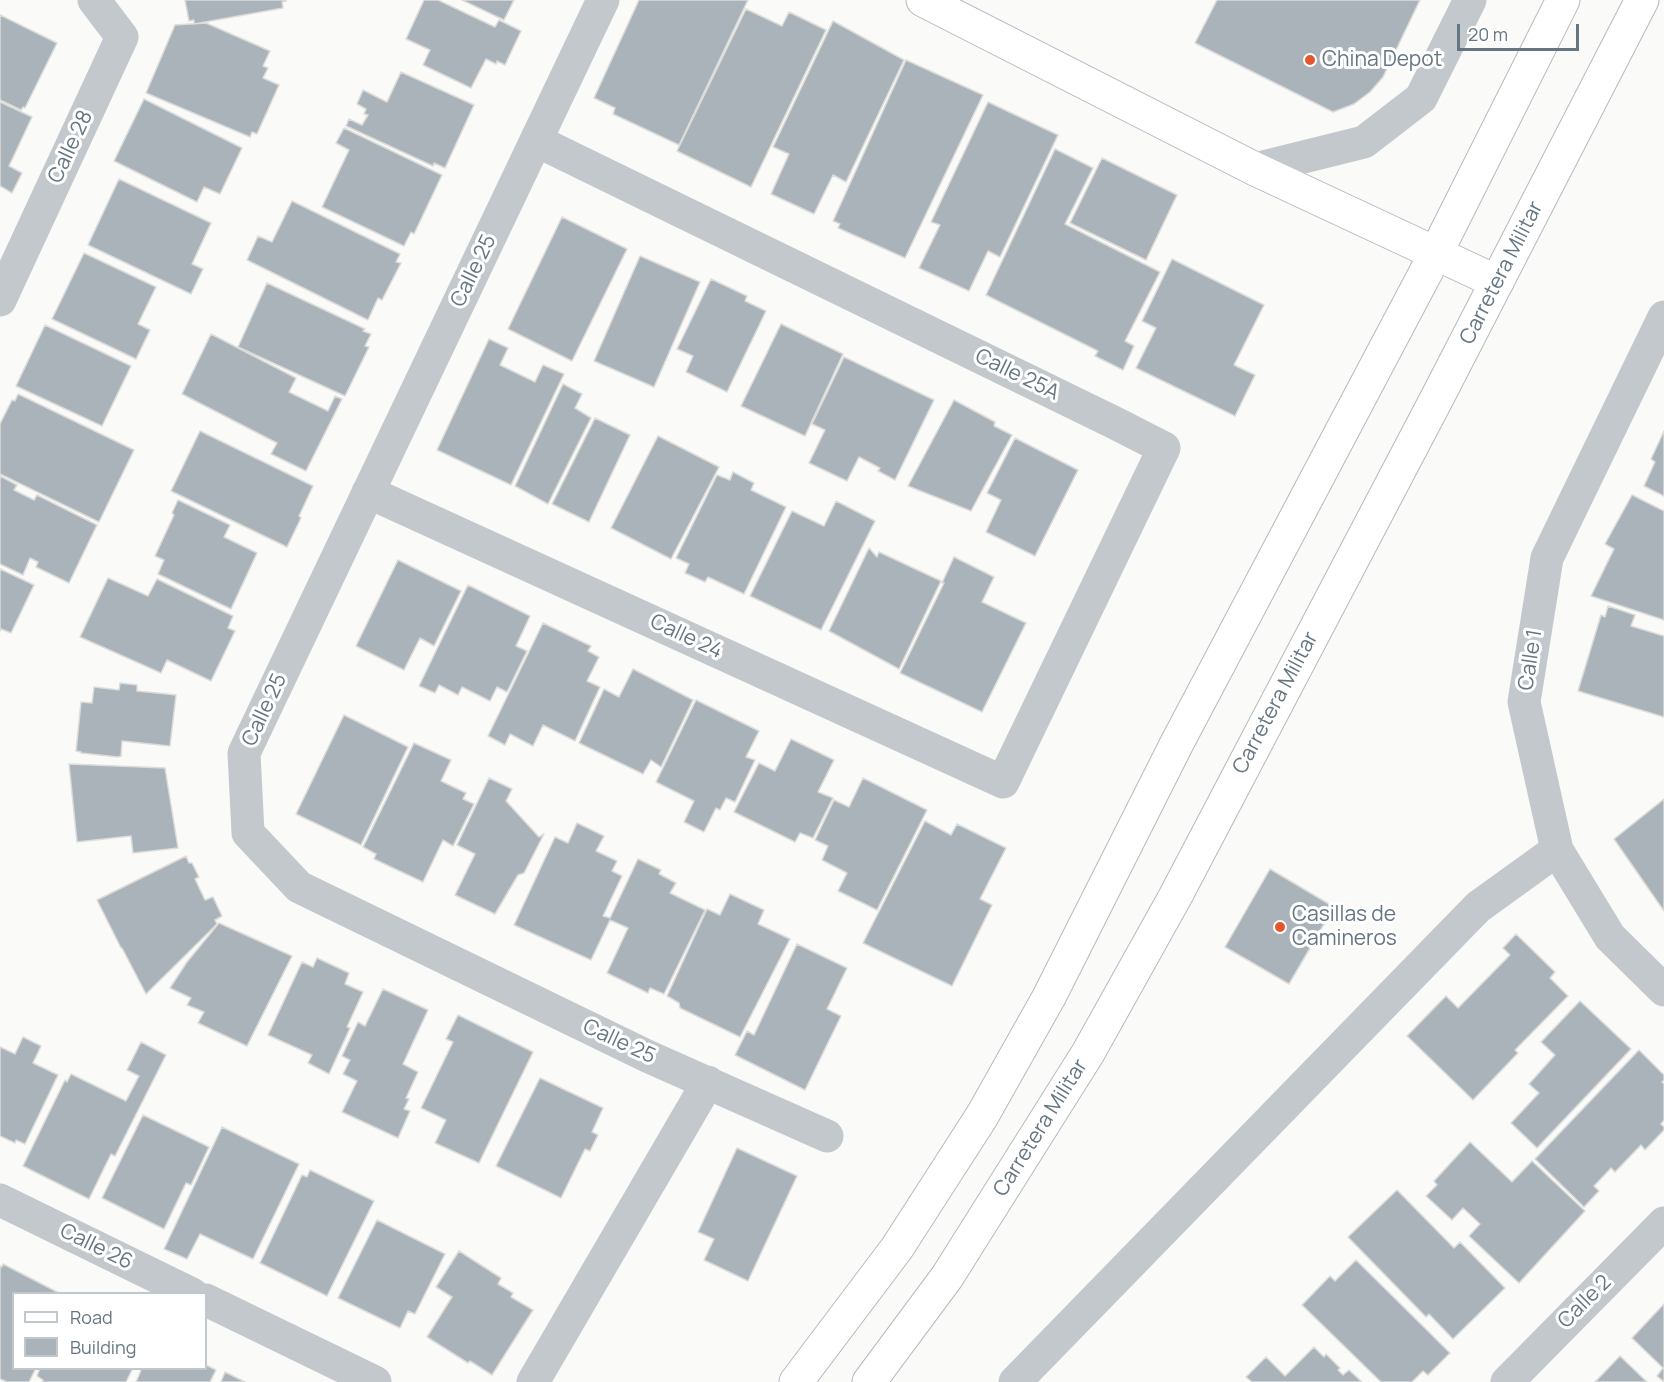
<!DOCTYPE html>
<html>
<head>
<meta charset="utf-8">
<style>
  body { margin:0 }
  #map { position:relative; width:1664px; height:1382px; overflow:hidden; background:#fafaf8; font-family:Manrope,sans-serif }
  canvas { display:block }
  .legend { position:absolute; left:12px; top:1292px; width:195px; height:78px; box-sizing:border-box; background:#fff; border:2px solid #c1c8cd; margin:0; padding:8px 10px; list-style:none; font-size:18px; color:#657683 }
  .legend li { display:flex; align-items:center; gap:12px; height:30px }
  .legend b { width:30px; border:2px solid #c1c8cd }
  .scale { position:absolute; left:1457px; top:24px; width:122px; height:27px; box-sizing:border-box; border:3px solid #657683; border-top:0; padding-left:8px; font-size:18px; line-height:21px; white-space:nowrap; color:#657683; -webkit-text-stroke:4px #fff; paint-order:stroke }
</style>
</head>
<body>
<div id="map">
<canvas width="1664" height="1382"></canvas>
<ul class="legend">
<li><b style="height:8px;background:#fff"></b>Road</li>
<li><b style="height:16px;background:#aab3b9"></b>Building</li>
</ul>
<div class="scale">20 m</div>
</div>
<script>
const g = document.querySelector('canvas').getContext('2d');
g.lineJoin = 'round';
function fillPath(path, color) {
  g.fillStyle = color;
  g.fill(path, 'evenodd');
}
function strokePath(path, color, width, dash) {
  g.strokeStyle = color;
  g.lineWidth = width;
  g.lineCap = dash ? 'butt' : 'round';
  g.setLineDash(dash || []);
  g.stroke(path);
}
function write(font, color, halo, rows, align = 'center') {
  g.font = font + ' Manrope,sans-serif';
  g.lineWidth = 6;
  g.setLineDash([]);
  g.textBaseline = 'middle';
  g.strokeStyle = halo;
  g.fillStyle = color;
  for (const [text, x, y, turn = 0] of rows) {
    g.save();
    g.translate(x, y);
    g.rotate((+turn || 0) * Math.PI / 180);
    g.textAlign = isNaN(turn) ? turn : align;
    if (halo) g.strokeText(text, 0, 0);
    g.fillText(text, 0, 0);
    g.restore();
  }
}
const building = new Path2D(`
  M185 0H286V1L282 2 283 8 194 24V20L189 21Z
  M424 0H438L495 27 499 20 521 31 505 65 497 61 496 64 486 59 471 88 423 65 430 50 406 39Z
  M462 0H514L504 20Z
  M639 0H748L679 145 613 114 615 108 594 98Z
  M1217 0H1420L1383 77 1370 92 1354 104 1333 112 1195 43Z
  M746 9 782 26 789 12 826 30 751 187 677 151Z
  M0 15 57 43 25 108 23 107 21 110 0 100Z
  M833 21 904 60 846 182 833 175 814 214 771 194 789 154 773 147Z
  M206 23 270 51 263 66 268 68 263 78 279 85 257 134 252 132 250 137 146 93 175 25Z
  M906 60 983 95 905 258 838 228 840 224 833 221Z
  M401 72 474 105 445 168 434 163 433 166 346 126 349 119 362 125 368 115 364 114 366 109 357 104 363 90 387 102Z
  M144 99 242 148 220 194 204 187 197 202 114 161Z
  M0 102 32 117 9 166 22 173 12 193 0 186Z
  M988 102 1058 135 1000 257 988 251 969 291 919 268 940 225 931 222Z
  M344 128 442 175 414 234 411 232 404 246 322 207 349 150 336 143Z
  M1055 149 1093 168 1065 224 1160 272 1125 341 1134 346 1123 370 1095 356 1098 351 986 295Z
  M1102 158 1177 195 1146 260 1070 223Z
  M119 179 211 223 192 264 203 269 191 294 88 245Z
  M292 201 400 254 396 262 401 263 382 300 378 298 368 320 247 260 258 236 272 242Z
  M562 217 627 249 572 361 508 329Z
  M84 253 156 287 138 324 150 330 136 359 52 319Z
  M640 256 700 282 654 387 594 361Z
  M1172 259 1264 305 1234 365 1255 375 1235 416 1136 368 1156 328 1142 321Z
  M711 279 747 296 745 301 766 311 727 392 686 372 693 356 677 349Z
  M267 283 365 329 363 331 371 334 365 346 369 347 345 396 238 347Z
  M781 324 843 354 805 436 741 406Z
  M45 325 131 366 102 426 16 386Z
  M211 334 296 378 289 392 328 411 335 396 342 399 306 471 271 454 277 443 182 394Z
  M489 339 508 348 500 365 535 382 543 365 564 374 511 485 437 450Z
  M844 357 934 400 895 480 878 471 880 468 859 457 847 481 809 463 825 430 812 424Z
  M563 384 582 394 575 408 591 418 548 504 515 486Z
  M18 394 134 450 99 522 0 474V424L12 400 15 401Z
  M954 400 995 422 994 426 1012 435 971 511 908 486Z
  M595 418 630 435 589 522 552 504Z
  M200 431 313 486 299 516 301 518 287 547 171 491Z
  M1664 431V496L1644 486 1655 462 1651 459Z
  M658 436 719 467 671 559 611 528Z
  M1015 438 1078 470 1035 556 986 532 1001 500 987 493Z
  M733 472 754 483 751 490 786 507 744 594 708 577 705 582 685 573 689 564 676 558 717 475 730 480Z
  M0 476 17 485 14 490 34 500 37 495 97 525 69 583 36 567 38 562 30 558 23 575 0 564Z
  M1632 495 1664 511V620L1591 596 1614 549 1605 544Z
  M178 500 230 525 224 537 257 553 231 609 158 574 164 560 155 556 174 515 172 513Z
  M836 501 875 521 821 630 750 596 792 511 824 526Z
  M869 548 877 557 879 552 941 581 899 669 829 631Z
  M954 557 994 577 982 602 1026 623 982 712 900 673 944 583H942Z
  M398 560 461 591 434 646 420 638 404 670 356 646Z
  M0 569 34 585 11 633 1 629 0 631Z
  M108 578 148 596 157 579 233 616 228 628 235 631 211 681 167 660 161 673 80 637Z
  M468 585 530 616 516 646 527 651 507 692 497 687 490 701 462 687 458 695 439 685 435 693 419 686Z
  M1608 606 1635 615 1631 626 1664 636V717L1578 691 1601 615 1605 617Z
  M543 623 591 646 588 651 599 657 587 681 600 687 575 741 543 725 533 746 510 734 505 745 488 736Z
  M633 669 693 700 661 767 651 760 643 774 579 743 604 689 619 697Z
  M120 683 137 685V691L176 695 170 746 122 741 121 756 118 757 81 753V752L76 751 81 702 92 703 94 687 119 690Z
  M696 700 759 731 746 757 755 760 735 802 726 798 720 810 716 808 704 832 684 822 694 801 656 782Z
  M344 715 408 747 361 845 296 814Z
  M791 739 834 760 818 792 833 798 813 838 800 833 795 842 734 812 759 763 775 771Z
  M414 743 451 760 441 781 466 793 463 799 474 804 453 846 443 840 423 882 374 859 376 854 363 847Z
  M69 764 165 768 178 848 133 853 131 836 77 842Z
  M489 778 512 789 506 801 539 837 544 834 524 873 518 875 495 914 455 895 475 854 457 845Z
  M863 778 927 810 877 910 838 891 847 873 822 860 828 846 815 840 834 800 849 807Z
  M1664 799V911L1614 839Z
  M925 821 951 835 957 824 1006 848 980 899 992 905 952 986 863 943Z
  M577 823 604 836 596 851 617 861 612 871 622 876 603 916 610 918 638 859 661 870 659 874 676 883 670 893 705 910 664 994 650 988 648 993 607 973 628 928 610 920 591 960 514 925 555 837 568 843Z
  M186 856 189 863H192L199 877 195 879 205 900 213 897 222 916 215 920 217 924 146 994 122 948H121L97 900Z
  M1270 869 1334 907 1289 984 1225 947Z
  M730 894 764 910 758 924 790 939 740 1037 680 1008 679 1003 667 996 707 909 720 915Z
  M219 923 292 956 247 1046 198 1023 204 1012 187 1005 191 998 170 988 187 962Z
  M1516 934 1555 972 1550 978 1568 996 1515 1050 1518 1053 1473 1100 1407 1036 1446 996 1458 1008 1510 955 1503 948Z
  M797 944 847 968 827 1009 841 1016 805 1090 735 1055 747 1031 754 1035Z
  M317 958 349 973 345 984 363 992 347 1027 350 1028 329 1074 308 1063 312 1055 268 1035 302 962 313 967Z
  M383 989 428 1010 403 1064 418 1072 406 1098 409 1099 404 1109 410 1111 398 1138 342 1112 357 1081 343 1074 350 1060 342 1056 358 1022 365 1026Z
  M1580 1001 1631 1049 1537 1148 1511 1123 1539 1093 1529 1084 1555 1055 1541 1042Z
  M458 1015 533 1052 479 1163 435 1143 446 1120 421 1108 453 1042 446 1039Z
  M23 1037 41 1046 33 1063 58 1075 25 1144 16 1140 15 1143 0 1136V1047L15 1054Z
  M141 1042 166 1055 115 1156 111 1154 89 1199 23 1166 65 1080 67 1082 71 1074 126 1101 139 1076 127 1070Z
  M1639 1050 1664 1075V1080L1662 1082 1664 1084V1120L1661 1124 1664 1127V1130L1645 1150 1641 1145 1615 1172 1611 1168 1594 1186 1599 1191 1584 1207 1535 1159Z
  M540 1078 603 1108 592 1132 598 1135 590 1151 585 1149 561 1198 496 1166Z
  M143 1115 209 1147 191 1185 186 1183 164 1229 102 1198Z
  M222 1127 299 1164 253 1259 200 1234 187 1259 164 1249Z
  M1470 1142 1512 1182 1532 1161 1585 1211 1519 1283 1469 1236 1480 1224 1463 1208 1452 1220 1426 1196 1437 1185 1434 1181Z
  M737 1148 797 1176 748 1281 704 1260 714 1239 698 1232Z
  M310 1170 374 1201 327 1296 260 1263 302 1175 307 1177Z
  M1397 1190 1454 1248 1460 1242 1505 1288 1453 1339 1429 1314 1426 1317 1348 1237Z
  M377 1220 445 1254 415 1314 408 1311 400 1328 338 1298Z
  M459 1251 501 1278 498 1284 513 1293 511 1297 533 1310 492 1375 470 1361 468 1363 427 1337 452 1297 436 1287Z
  M1356 1260 1450 1353 1428 1375 1423 1371 1412 1382H1381L1302 1305 1330 1276 1335 1281Z
  M3 1264 61 1294H14V1368H36L29 1382H7L0 1379V1266L2 1267Z
  M1664 1304V1382L1657 1376 1663 1368 1632 1338Z
  M1314 1347 1324 1357 1326 1354 1340 1368 1338 1370 1343 1375 1349 1370 1362 1382H1252L1246 1377 1266 1357 1285 1376Z
  M1620 1356 1647 1382H1595Z
  M206 1365 216 1370 210 1382H136L142 1368H206Z
  M40 1368H133L126 1382H42L43 1380 37 1376Z
  M225 1372 245 1382H221Z`);
fillPath(building, '#aab3b9');
strokePath(building, '#dcdcda', 1.5);
const secondary = new Path2D(`
  M923 0 1255 169 1497 282`);
const primary = new Path2D(`
  M796 1382 897 1248 982 1116 1049 997 1177 743 1436 253 1563 0
  M869 1382 947 1277 1088 1053 1175 897 1437 398 1642 0`);
strokePath(secondary, '#b3babf', 35);
strokePath(primary, '#b5babe', 35);
strokePath(new Path2D(`
  M603 0 244 753 248 833 299 887 647 1056 827 1136
  M1255 169 1364 142 1421 98 1470 0
  M0 300 122 37 94 0
  M1664 317 1547 558 1524 702 1557 850 1610 937 1664 990
  M368 492 1003 782 1164 448 1113 422 537 141
  M0 1200 192 1294
  M206 1300 375 1382
  M533 1382 708 1082
  M1015 1382 1478 907 1557 850
  M1507 1382 1664 1223`), '#c3c8cc', 33);
strokePath(secondary, '#fff', 33);
strokePath(primary, '#fff', 33);
for (const [x, y, r, color] of [
  [1310,60,6,"#e4572e"],
  [1280,927,6,"#e4572e"]
]) {
  const dot = new Path2D();
  dot.arc(x, y, r, 0, 2 * Math.PI);
  g.fillStyle = color;
  g.fill(dot);
  strokePath(dot, '#fff', 2);
}
write('21px', '#657683', '#fff', [
  ["China Depot",1322,60],
  ["Casillas de",1292,915],
  ["Camineros",1292,939]
], 'left');
write('21px', '#657683', '#fff', [
  ["Calle 28",71,147,-65],
  ["Calle 25",474,271,-64],
  ["Carretera Militar",1502,273,-63],
  ["Calle 25A",1017,375,26],
  ["Calle 24",686,637,25],
  ["Calle 1",1531,660,-81],
  ["Carretera Militar",1276,703,-62],
  ["Calle 25",265,710,-65],
  ["Calle 25",619,1042,25],
  ["Carretera Militar",1041,1128,-58],
  ["Calle 26",96,1247,26],
  ["Calle 2",1585,1302,-45]
]);
</script>
</body>
</html>
